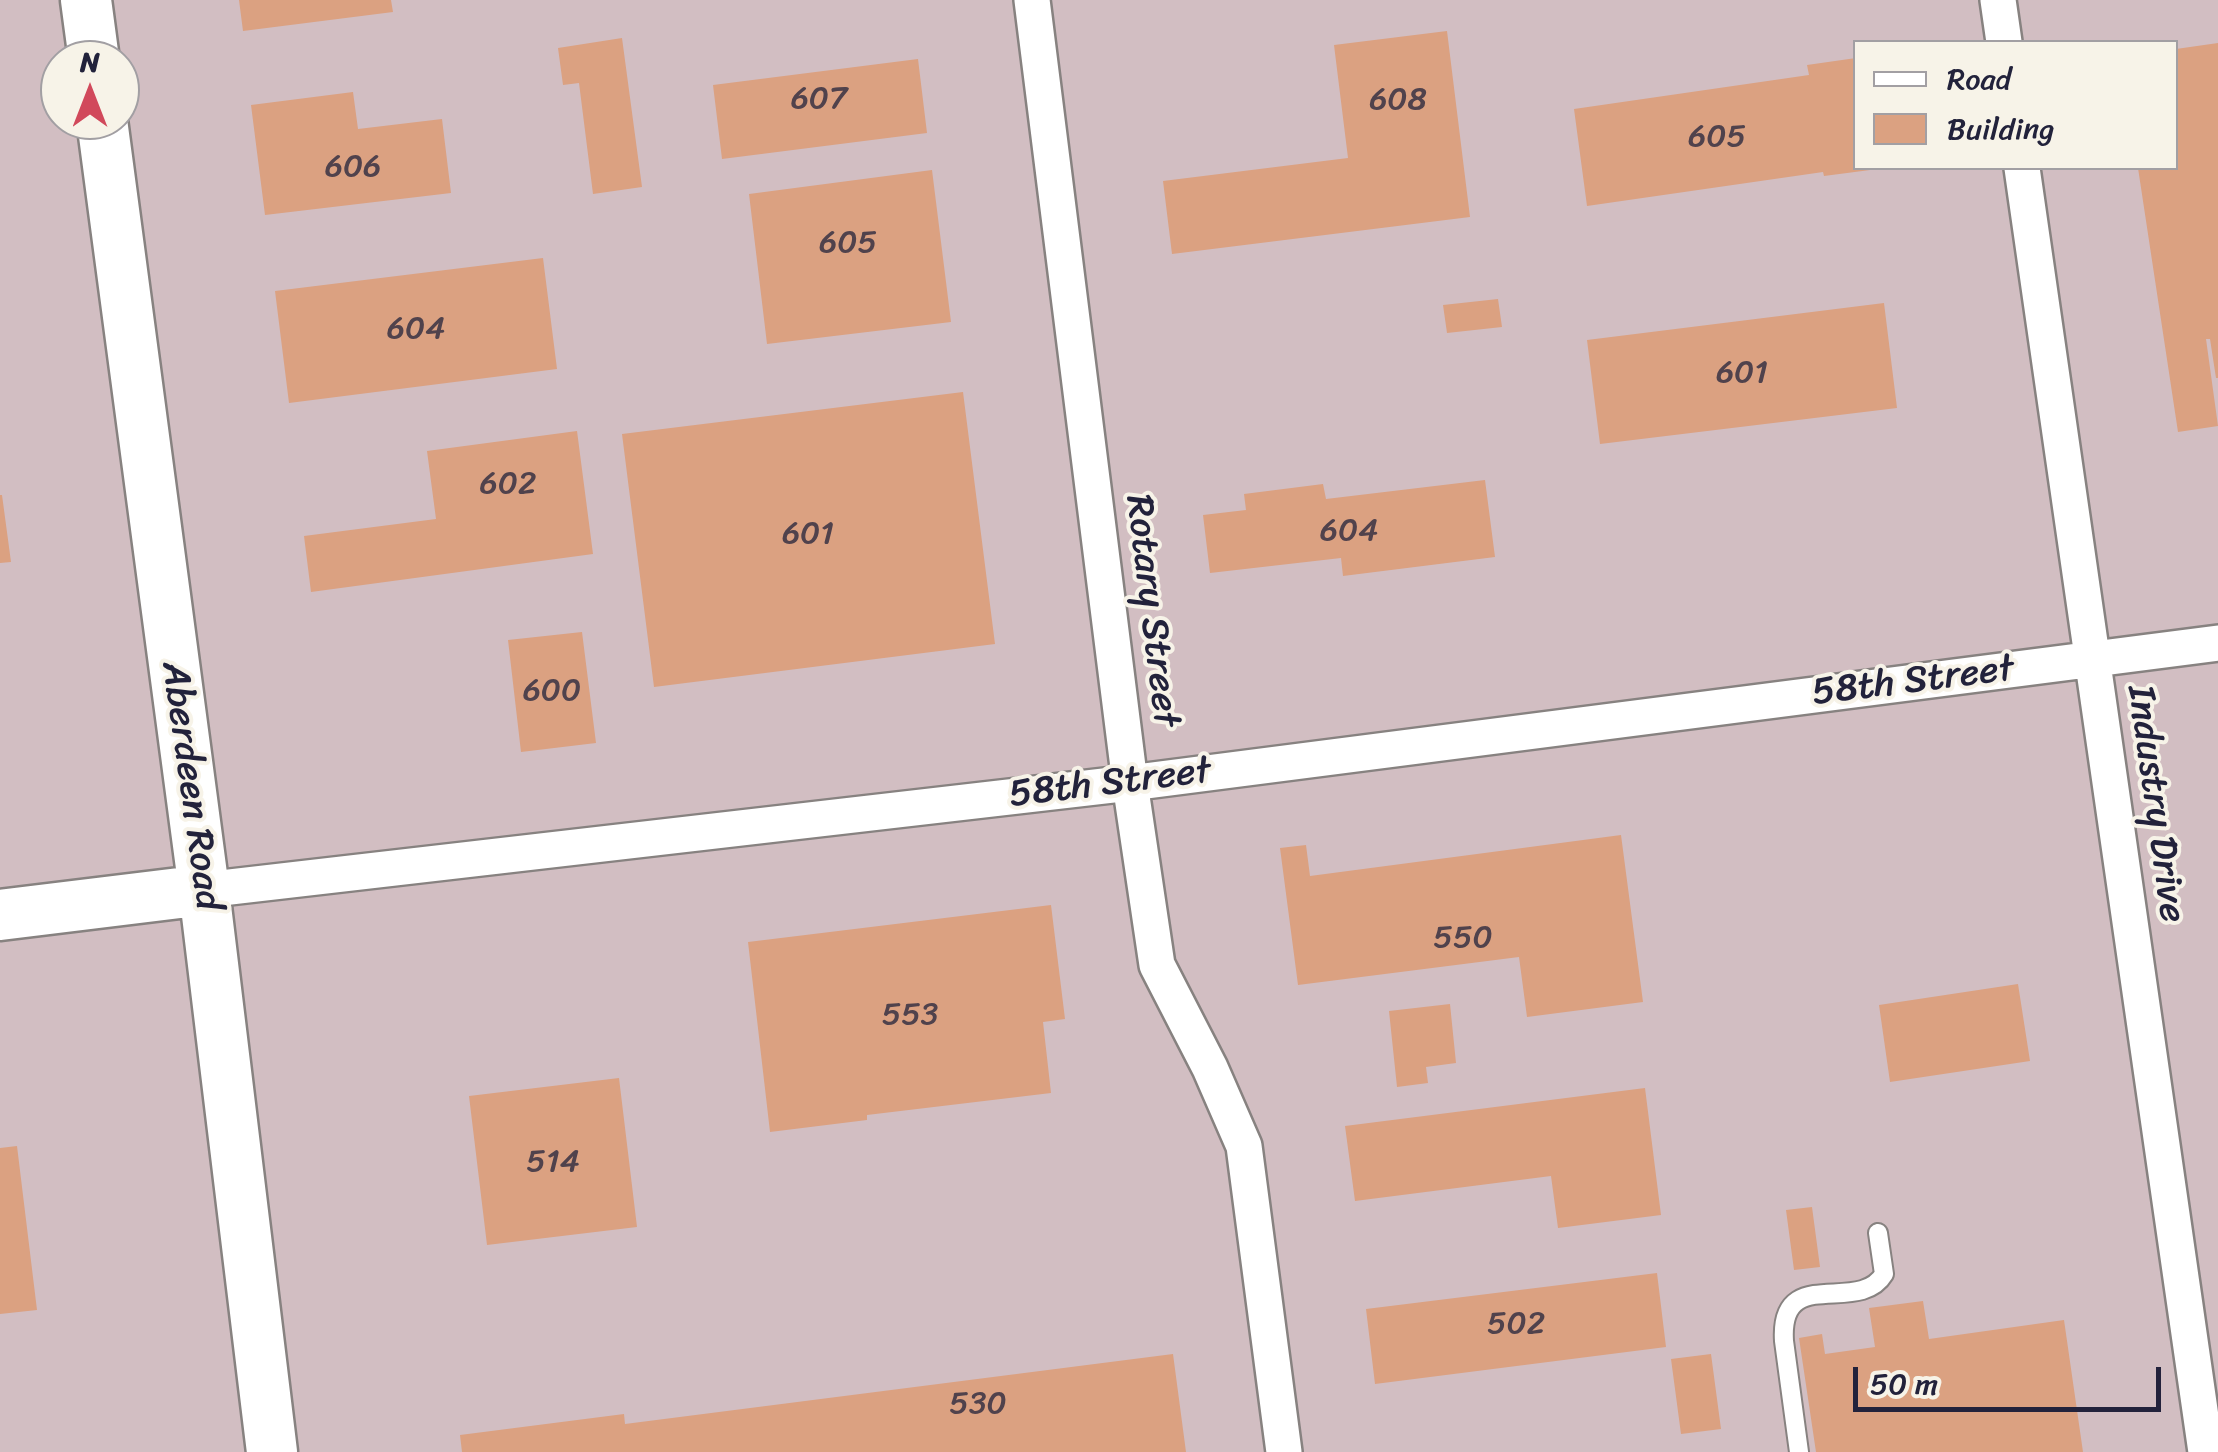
<!DOCTYPE html>
<html>
<head>
<meta charset="utf-8">
<style>
  body { margin:0 }
  #map { position:relative; width:2218px; height:1452px; overflow:hidden; background:#ece3c5; font-family:Sriracha,sans-serif }
  canvas { display:block }
  .legend { position:absolute; left:1853px; top:40px; width:325px; height:130px; box-sizing:border-box; background:#f7f3e8; border:2px solid #a29fa3; margin:0; padding:12px 18px; list-style:none; font-size:30px; color:#22223b }
  .legend li { display:flex; align-items:center; gap:20px; height:50px }
  .legend b { width:50px; border:2px solid #a29fa3 }
  .north { position:absolute; left:40px; top:40px; width:100px; height:100px; box-sizing:border-box; background:#f7f3e8; border:2px solid #a29fa3; border-radius:50%; rotate:0deg; font-size:28px; font-weight:700; line-height:40px; text-align:center; color:#22223b }
  .north::after { content:''; display:block; margin:auto; width:35px; height:45px; background:#d1495b; clip-path:polygon(50% 0,100% 100%,50% 72%,0 100%) }
  .scale { position:absolute; left:1853px; top:1367px; width:308px; height:45px; box-sizing:border-box; border:5px solid #22223b; border-top:0; padding-left:12px; font-size:30px; line-height:35px; white-space:nowrap; color:#22223b; -webkit-text-stroke:8px #f7f3e8; paint-order:stroke }
</style>
</head>
<body>
<div id="map">
<canvas width="2218" height="1452"></canvas>
<ul class="legend">
<li><b style="height:12px;background:#fff"></b>Road</li>
<li><b style="height:28px;background:#dba181"></b>Building</li>
</ul>
<div class="north">N</div>
<div class="scale">50 m</div>
</div>
<script>
const g = document.querySelector('canvas').getContext('2d');
g.lineJoin = 'round';
function fillPath(path, color) {
  g.fillStyle = color;
  g.fill(path, 'evenodd');
}
function strokePath(path, color, width, dash) {
  g.strokeStyle = color;
  g.lineWidth = width;
  g.lineCap = dash ? 'butt' : 'round';
  g.setLineDash(dash || []);
  g.stroke(path);
}
function write(font, color, halo, rows, align = 'center') {
  g.font = font + ' Sriracha,sans-serif';
  g.lineWidth = 8;
  g.setLineDash([]);
  g.textBaseline = 'middle';
  g.strokeStyle = halo;
  g.fillStyle = color;
  for (const [text, x, y, turn = 0] of rows) {
    g.save();
    g.translate(x, y);
    g.rotate((+turn || 0) * Math.PI / 180);
    g.textAlign = isNaN(turn) ? turn : align;
    if (halo) g.strokeText(text, 0, 0);
    g.fillText(text, 0, 0);
    g.restore();
  }
}
fillPath(new Path2D(`
  M0 0H2218V1452H0ZM1856 42H2176V168H1856ZM60 60H120V120H60Z`), '#d2bec2');
fillPath(new Path2D(`
  M239 0H391L393 12 243 31Z
  M1447 31 1470 217 1172 254 1163 181 1348 158 1334 45Z
  M622 38 642 187 593 194 579 83 563 85 558 48Z
  M2218 43V378H2216L2210 339H2206L2218 426 2178 432 2138 168H2176V49Z
  M1856 58V168H1870V170L1824 176 1823 172 1587 206 1574 109 1809 75 1807 65Z
  M918 59 927 133 722 159 713 85Z
  M353 92 358 129 442 119 451 193 265 215 251 105Z
  M932 170 951 322 767 344 749 194Z
  M543 258 557 369 289 403 275 291Z
  M1498 299 1502 327 1447 333 1443 305Z
  M1884 303 1897 408 1600 444 1587 340Z
  M963 392 995 644 654 687 622 434Z
  M577 431 593 554 311 592 304 536 436 519 427 451Z
  M1485 480 1495 557 1343 576 1341 558 1210 573 1203 515 1246 510 1244 494 1323 484 1326 499Z
  M0 495H2L11 562 0 563Z
  M582 632 596 743 521 752 508 640Z
  M1621 835 1643 1002 1527 1017 1519 957 1298 985 1280 848 1306 845 1310 876Z
  M1051 905 1065 1019 1043 1022 1051 1093 867 1115V1120L770 1132 748 942Z
  M2018 984 2030 1061 1890 1082 1879 1005Z
  M1450 1004 1456 1063 1426 1067 1428 1083 1397 1087 1389 1011Z
  M619 1078 637 1227 487 1245 469 1096Z
  M1645 1088 1661 1215 1558 1228 1551 1176 1355 1201 1345 1126Z
  M17 1146 37 1310 0 1314V1148Z
  M1812 1207 1820 1267 1794 1270 1786 1210Z
  M1657 1273 1666 1347 1375 1384 1366 1309Z
  M1923 1301 1929 1339 2064 1320 2083 1452H1816L1799 1338 1822 1334 1825 1354 1875 1347 1869 1308Z
  M1173 1354 1186 1452H462L460 1435 624 1414 625 1424Z
  M1711 1354 1721 1429 1681 1434 1671 1359Z`), '#dba181');
const lane = new Path2D(`
  M1799 1452 1784 1341C1779 1263 1859 1316 1884 1274L1878 1233`);
const street = new Path2D(`
  M1032 0 1130 783 1157 965 1210 1068 1244 1146 1284 1452
  M1998 0 2004 42
  M2022 168 2206 1452
  M204 890 1130 783 2218 643`);
const secondary = new Path2D(`
  M86 0 94 60
  M102 120 204 890 272 1452
  M0 915 204 890`);
strokePath(lane, '#878280', 22);
strokePath(street, '#878280', 40);
strokePath(secondary, '#878280', 55);
strokePath(lane, '#fff', 18);
strokePath(street, '#fff', 35);
strokePath(secondary, '#fff', 50);
write('32px', '#50424c', null, [
  ["607",819,100],
  ["608",1398,101],
  ["605",1717,138],
  ["606",353,168],
  ["605",848,244],
  ["604",416,330],
  ["601",1742,374],
  ["602",508,485],
  ["604",1349,532],
  ["601",808,535],
  ["600",552,692],
  ["550",1463,939],
  ["553",910,1016],
  ["514",553,1163],
  ["502",1516,1325],
  ["530",978,1405]
]);
write('38px', '#22223b', '#f7f3e8', [
  ["Rotary Street",1151,611,83],
  ["58th Street",1913,682,-7],
  ["58th Street",1110,784,-7],
  ["Aberdeen Road",190,786,82],
  ["Industry Drive",2155,804,82]
]);
</script>
</body>
</html>
